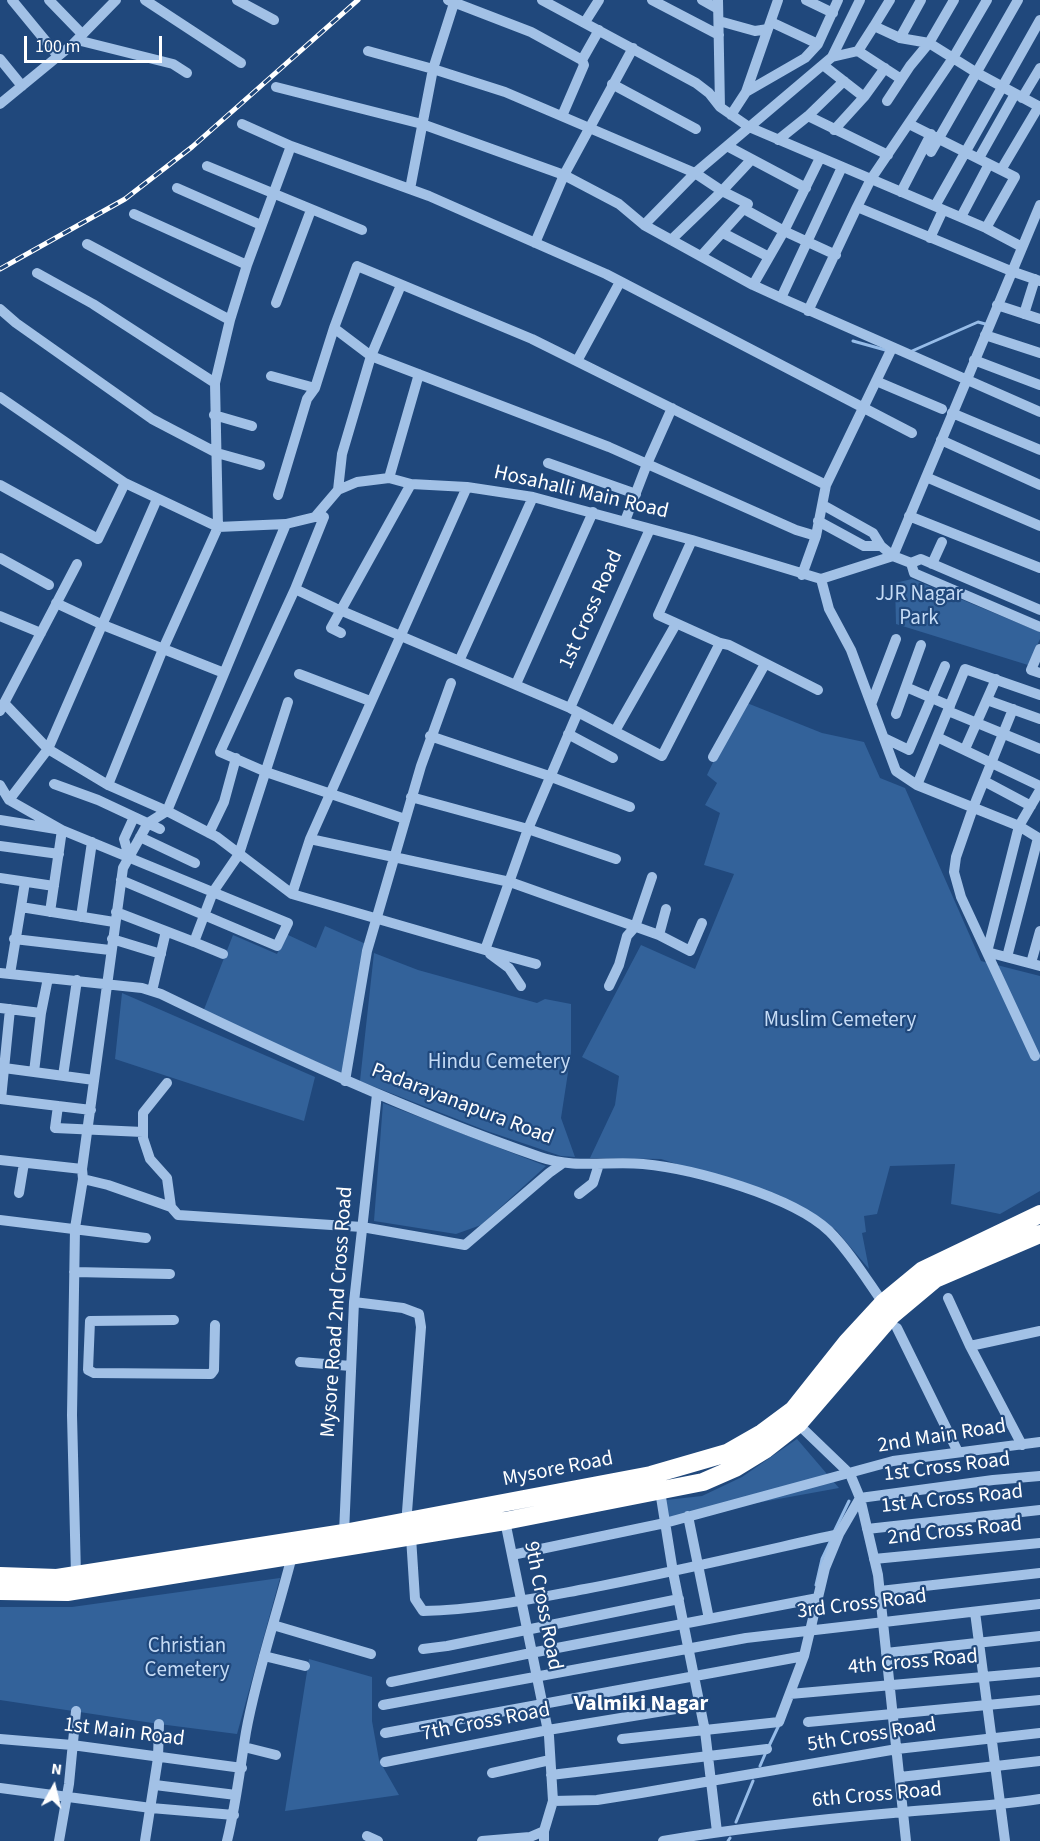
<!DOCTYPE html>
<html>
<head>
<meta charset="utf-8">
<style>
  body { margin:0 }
  #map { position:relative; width:1040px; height:1841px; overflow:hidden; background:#20487c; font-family:"Source Sans 3",sans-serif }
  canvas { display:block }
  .north { position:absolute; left:24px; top:1757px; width:60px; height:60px; -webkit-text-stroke:4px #20487c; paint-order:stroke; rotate:8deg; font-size:16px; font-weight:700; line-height:24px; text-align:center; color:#fff }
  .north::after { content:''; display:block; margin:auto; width:21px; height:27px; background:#fff; clip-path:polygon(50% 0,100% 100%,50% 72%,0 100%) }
  .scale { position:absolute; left:24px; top:36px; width:138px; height:27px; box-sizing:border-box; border:3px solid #fff; border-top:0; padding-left:8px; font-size:18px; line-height:21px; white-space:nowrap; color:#fff; -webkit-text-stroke:4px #20487c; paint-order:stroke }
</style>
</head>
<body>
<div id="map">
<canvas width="1040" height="1841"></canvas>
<div class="north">N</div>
<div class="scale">100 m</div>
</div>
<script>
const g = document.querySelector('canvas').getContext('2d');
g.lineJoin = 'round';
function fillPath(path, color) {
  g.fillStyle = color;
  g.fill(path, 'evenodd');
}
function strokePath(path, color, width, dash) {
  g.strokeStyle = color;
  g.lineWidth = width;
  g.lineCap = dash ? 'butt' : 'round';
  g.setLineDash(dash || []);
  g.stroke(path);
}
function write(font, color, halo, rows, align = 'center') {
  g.font = font + ' "Source Sans 3",sans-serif';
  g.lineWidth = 4.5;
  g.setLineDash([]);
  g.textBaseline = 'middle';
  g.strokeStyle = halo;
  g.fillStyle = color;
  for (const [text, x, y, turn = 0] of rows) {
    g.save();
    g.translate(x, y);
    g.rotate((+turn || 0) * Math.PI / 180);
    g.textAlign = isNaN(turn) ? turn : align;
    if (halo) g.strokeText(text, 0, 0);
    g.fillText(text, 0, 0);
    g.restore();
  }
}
fillPath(new Path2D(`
  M912 579 1040 632V639L1028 665 896 624 895 583Z
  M742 701 822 733 864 742 880 778 905 788 981 961 1040 976V1191L1000 1214 951 1204 955 1164 890 1166 877 1214 864 1216 866 1232 862 1233 869 1269 836 1230 803 1208 774 1195 661 1159 590 1158 615 1105 619 1076 582 1057 641 945 695 969 734 874 704 865 720 813 705 805 717 783 707 775Z
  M325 926 366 944 342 1073 203 1012 233 935 277 954 286 934 316 948Z
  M374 953 418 970 537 1003 545 999 571 1004V1053L561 1118 575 1157 561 1156 487 1131 360 1081Z
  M122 993 315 1077 304 1121 115 1059Z
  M383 1103 546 1166 481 1225 456 1234 374 1221Z
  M797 1439 839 1488 668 1519 666 1500 702 1496 742 1477Z
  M280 1578 237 1734 159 1724 0 1700V1607H72Z
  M309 1659 372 1677V1721L379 1760 399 1795 285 1811Z`), '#33629a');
strokePath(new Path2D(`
  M853 341 889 351
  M912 351 978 322 989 325
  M834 1532 849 1501
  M816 1585 822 1559 832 1538
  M769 1746 779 1725
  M760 1766 766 1752
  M736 1822 753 1781
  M728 1841 730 1838`), '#96bce8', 3);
strokePath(new Path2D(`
  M12 0 58 56
  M49 0 81 33
  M145 0 241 63
  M237 0 274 20
  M448 0 531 32 582 60 584 65 562 116
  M542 0 696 83 709 93 720 107 749 127 986 228 1022 247
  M652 0 719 35
  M702 0 718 9
  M718 0 720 107
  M806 0 833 13
  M860 0 832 57 695 173 644 225 753 285 788 301 1040 412
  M987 0 953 58 871 179 857 207 1011 271 1040 281
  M719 21 755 31 768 29
  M585 22 599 0
  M771 22 818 44
  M874 26 890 0
  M900 38 921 0
  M77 40 173 64 187 73
  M368 51 433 69 505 92 695 173 722 191 748 204 701 256
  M858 51 901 79
  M832 57 858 51 874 26 900 38 929 43 977 73 1040 107
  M0 59 22 86
  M582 60 599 30
  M823 65 864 97
  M612 84 696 129
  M276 87 422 124 564 175 619 204 644 225
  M746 92 805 58 818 44 838 0
  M1022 98 1040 68
  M887 101 910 66 929 43 954 0
  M0 104 73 44 116 0
  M731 115 746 92 778 0
  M808 116 888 155
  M242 124 291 146 429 196 606 274 912 433
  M909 124 1015 177 986 228
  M834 130 864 97 885 68
  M778 140 808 116 844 81
  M727 146 806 188
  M931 152 1018 0
  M979 158 1015 94
  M207 166 362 230
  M1001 170 1039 106
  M177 188 261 225
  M410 189 433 69 455 0
  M901 192 931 134
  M935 206 1040 20
  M744 209 784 231 836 255
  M134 214 247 265
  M961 217 989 164
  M723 233 769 257
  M930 238 943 210
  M671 240 722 191 751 160
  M535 243 564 175 633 48
  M87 244 230 320
  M37 273 93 304 215 383
  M753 285 784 231 820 158
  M781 298 842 167
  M276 303 311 210
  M997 305 1040 319
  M0 309 16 323 152 419 217 453 260 465
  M808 311 857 207
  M1024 314 1035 279
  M334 328 371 356 609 447 796 530 816 536 826 485 892 348
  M985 335 1040 353
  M974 360 1040 385
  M577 361 620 282
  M271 376 315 388
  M876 381 942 409
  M0 397 125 483 218 527 286 524 315 517 338 490 357 482 389 478 411 484 467 487 533 497 692 540 821 579 893 556
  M952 413 1040 450
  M214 415 252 426
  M941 440 1040 485
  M548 463 636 494
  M926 477 1040 526
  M389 478 419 374
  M0 485 98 539 125 483
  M467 487 310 839 292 894 485 950 528 829 578 712
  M338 490 342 454 371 356 401 285
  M278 495 307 399 315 388 334 328 357 266 532 339 826 485
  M823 505 873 533 881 546 893 556 911 563 921 559 1040 610
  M909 516 1040 568
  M315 517H324L295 589 335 608 570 708 662 756 720 643
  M625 521 647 464 672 408
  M818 521 864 546H881
  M692 540 658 615 720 643 729 645 818 690
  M893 556 1040 205
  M0 558 49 585
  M911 563 914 573 1040 627
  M932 564 942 542
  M802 575 816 536
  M821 579 829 609 851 650 896 771 917 785 1019 826 1040 839
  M295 589 220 752 266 772 405 819
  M56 603 103 625 224 673
  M0 616 41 633
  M341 633 331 628 411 484
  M1040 649 1031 670 1040 673
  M460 659 533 497
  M299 674 370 701
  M516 684 593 512
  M906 687 950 706
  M987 700 1040 719
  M872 702 896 639
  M4 703 48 749 108 785 167 811 217 837 292 894
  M570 708 650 529
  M1013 709 973 808 956 857 954 872 961 897 1035 1056
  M0 711 77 564
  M948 711 1040 749
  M896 714 921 645
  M615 731 676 624
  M568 734 613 758
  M430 736 549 776 630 807
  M937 737 1040 786
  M884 738 909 750 945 666
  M965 749 996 679
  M713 757 765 664
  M984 781 1031 806
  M54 784 98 800 160 829
  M0 785 9 800 62 830 288 923 277 946 121 880
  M108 785 163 649 218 527 215 383 230 320 247 265 291 146
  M917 785 965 669 1040 695
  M1040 790 1019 826 987 952 1040 966
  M411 797 528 829 616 859
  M9 800 48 749 157 499
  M0 820 62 830 50 912
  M209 833 224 802 236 758
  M140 837 195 863
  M310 839 510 882 659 935 690 951 702 923
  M0 846 59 854
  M129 857 124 839 134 817
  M0 878 54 886
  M21 907 25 882
  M116 912 194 942 213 892 239 854 288 702
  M81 917 92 842
  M659 935 666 909
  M14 939 110 950
  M112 939 161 954
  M194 942 223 954
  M485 950 536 964
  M490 954 509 968 521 986
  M1007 957 1038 838
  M1031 963 1040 931
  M0 973 142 988 161 994C285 1054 410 1112 540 1157 574 1169 608 1161 643 1164 694 1169 792 1196 829 1231 851 1253 868 1282 886 1307
  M10 974 21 907 114 922
  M609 986 619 965 627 936 635 927 652 877
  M152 991 166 931
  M0 1008 41 1013 34 1072 94 1080
  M41 1013 48 978
  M4 1068 34 1072
  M63 1076 77 980
  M345 1081 367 951 421 766 451 683
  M167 1083 143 1113V1138L150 1159 167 1178 171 1207
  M0 1099 91 1110
  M1 1099 10 1009
  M58 1106 55 1128 143 1132
  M0 1160 82 1169
  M83 1179 108 1185 171 1207 178 1215 362 1227 465 1245 549 1173 563 1163
  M19 1193 24 1163
  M579 1194 593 1183 599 1164
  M0 1220 146 1238
  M74 1272 170 1274
  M948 1298 970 1346 1022 1445
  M354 1302 403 1308 419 1314 421 1327 407 1512 408 1521
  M174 1320 90 1321 88 1370 94 1373 211 1374 214 1370 215 1325
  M897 1328 958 1452
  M970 1346 1040 1331
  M300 1362 351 1366
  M798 1424 850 1474 860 1498 878 1575 906 1841
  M660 1491 673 1572 705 1731 717 1832
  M688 1516 709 1619
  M505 1521 549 1736 553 1801 544 1831V1841
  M867 1529 1040 1510
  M344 1533 354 1302 377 1094
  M411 1537 415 1599 423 1611C478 1610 531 1599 585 1589 670 1573 754 1553 839 1534
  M512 1555 665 1523 893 1461 1040 1442
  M874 1559 1040 1543
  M76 1575 72 1415 75 1228 83 1179 82 1169 123 868 148 823 167 811 286 524
  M880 1591 1040 1573
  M975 1612 1005 1841
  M273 1625 371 1654
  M423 1649 447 1646 679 1599
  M886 1653 1040 1636
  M264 1656 305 1666
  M391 1682 531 1653 818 1598
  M790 1694 1040 1672
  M383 1705 746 1638 1040 1604
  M808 1722 1040 1700
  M385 1733 804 1656
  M0 1739 72 1745 242 1768
  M622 1739 779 1722 804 1656 825 1568 839 1534 860 1498 993 1480 1040 1476
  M244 1747 276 1755
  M385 1762 548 1730 700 1705
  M492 1773 550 1760
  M551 1775 767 1749
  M900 1777 1040 1761
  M155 1785 236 1795
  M0 1788 151 1808 234 1815
  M553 1801 597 1800 641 1793 897 1749 1040 1733
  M367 1836 378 1841
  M59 1841 69 1784 76 1711
  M145 1841 158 1758 159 1724
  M227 1841C236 1805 240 1768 246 1732 257 1671 278 1612 293 1552
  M482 1841 530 1837 544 1831
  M663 1841C743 1827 823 1819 904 1812 949 1808 995 1806 1040 1799`), '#a2c1e6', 10);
strokePath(new Path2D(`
  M0 1576 57 1578 344 1533 651 1475 727 1453 762 1433 793 1410 847 1342 883 1303 923 1270 1040 1214
  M0 1591 67 1592 505 1521 703 1482 735 1468 766 1449 798 1424 892 1315 935 1279 1040 1234`), '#fff', 18);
const rail = new Path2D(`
  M0 269 125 199 192 147 358 0`);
strokePath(rail, '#fff', 5);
strokePath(rail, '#20487c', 3, [9]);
write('21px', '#fff', '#20487c', [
  ["Hosahalli Main Road",581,493,13],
  ["1st Cross Road",592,610,-66],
  ["Padarayanapura Road",462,1105,21],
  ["Mysore Road 2nd Cross Road",338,1312,-86],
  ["2nd Main Road",942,1437,-9],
  ["1st Cross Road",947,1468,-7],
  ["Mysore Road",558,1470,-11],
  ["1st A Cross Road",952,1500,-6],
  ["2nd Cross Road",955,1532,-6],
  ["3rd Cross Road",862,1605,-7],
  ["9th Cross Road",542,1606,79],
  ["4th Cross Road",913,1663,-5],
  ["7th Cross Road",486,1723,-11],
  ["1st Main Road",124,1733,7],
  ["5th Cross Road",872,1736,-9],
  ["6th Cross Road",877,1796,-5]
]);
write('21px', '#c5dbf5', '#20487c', [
  ["JJR Nagar",919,595],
  ["Park",919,619],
  ["Muslim Cemetery",840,1021],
  ["Hindu Cemetery",499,1063],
  ["Christian",187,1647],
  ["Cemetery",187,1671]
]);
write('bold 22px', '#fff', '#20487c', [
  ["Valmiki Nagar",641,1705]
]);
</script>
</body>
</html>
